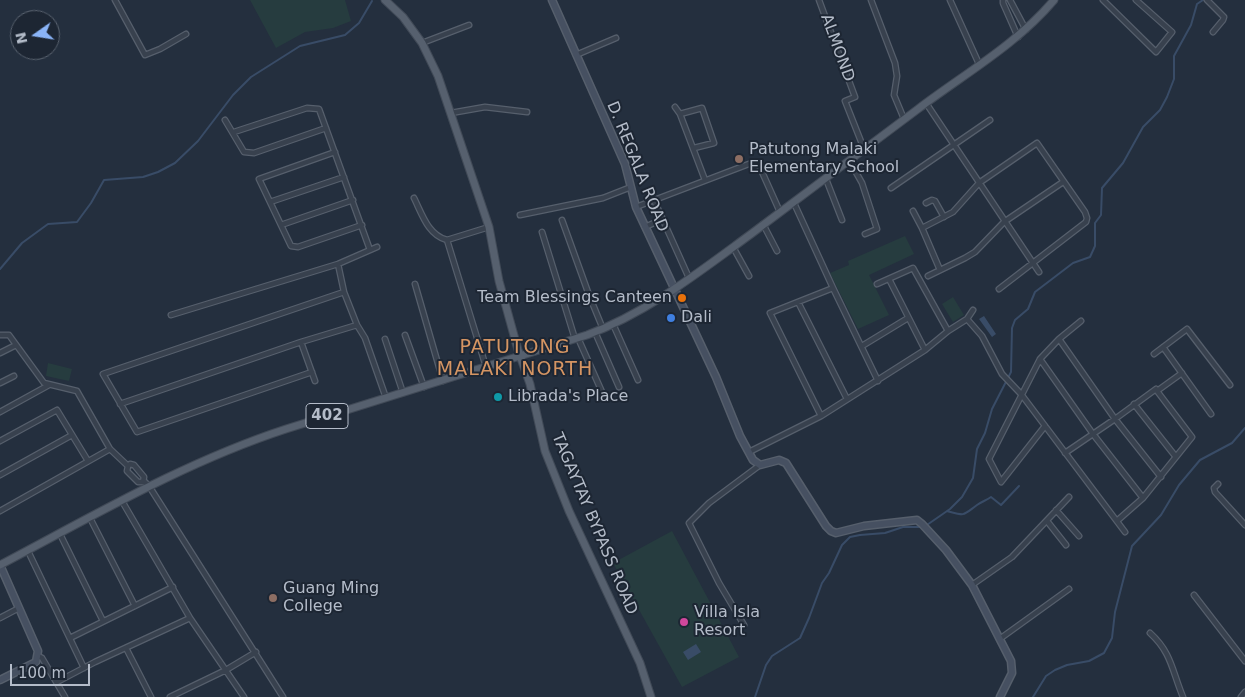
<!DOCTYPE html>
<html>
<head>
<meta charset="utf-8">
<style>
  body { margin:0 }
  #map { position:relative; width:1245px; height:697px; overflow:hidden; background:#242f3e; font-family:"DejaVu Sans",sans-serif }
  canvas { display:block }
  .north { position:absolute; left:10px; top:10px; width:50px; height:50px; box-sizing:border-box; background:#1d2633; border:1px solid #59626f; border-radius:50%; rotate:257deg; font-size:14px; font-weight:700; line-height:20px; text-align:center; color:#b4bcc9 }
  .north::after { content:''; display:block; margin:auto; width:18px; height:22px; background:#8ab4f8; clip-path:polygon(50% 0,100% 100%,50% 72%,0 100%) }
  .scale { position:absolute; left:10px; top:664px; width:80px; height:22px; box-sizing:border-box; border:2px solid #b4bcc9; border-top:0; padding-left:6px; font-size:15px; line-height:18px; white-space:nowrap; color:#b4bcc9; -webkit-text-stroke:4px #1d2633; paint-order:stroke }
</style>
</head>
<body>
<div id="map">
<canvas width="1245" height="697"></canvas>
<div class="north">N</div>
<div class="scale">100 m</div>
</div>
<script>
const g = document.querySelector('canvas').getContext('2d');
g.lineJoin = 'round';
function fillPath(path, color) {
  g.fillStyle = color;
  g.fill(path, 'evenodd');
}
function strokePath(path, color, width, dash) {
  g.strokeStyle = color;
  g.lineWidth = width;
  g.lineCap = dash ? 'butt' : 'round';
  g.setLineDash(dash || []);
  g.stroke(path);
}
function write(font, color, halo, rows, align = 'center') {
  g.font = font + ' "DejaVu Sans",sans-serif';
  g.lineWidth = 4;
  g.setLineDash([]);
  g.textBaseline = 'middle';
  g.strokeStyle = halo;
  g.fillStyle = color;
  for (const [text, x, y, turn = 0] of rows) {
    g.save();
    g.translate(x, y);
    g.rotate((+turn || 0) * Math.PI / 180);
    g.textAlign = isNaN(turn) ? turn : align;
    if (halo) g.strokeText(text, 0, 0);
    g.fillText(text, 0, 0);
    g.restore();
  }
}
fillPath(new Path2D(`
  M250 0H345L351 21 333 28 305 32 276 48Z
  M905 236 914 254 869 275 889 315 858 329 830 273 849 265 848 261Z
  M953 297 964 315 953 322 942 304Z
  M48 363 72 369 69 381 46 376Z
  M672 531 739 657 682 687 613 563Z`), '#263c3f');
fillPath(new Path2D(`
  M984 316 996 334 992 337 979 319Z
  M696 644 701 652 688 660 683 652Z`), '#394c67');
strokePath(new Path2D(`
  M0 269 22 243 48 224 77 222 91 203 104 180 143 177 158 172 175 163 198 141 233 95 251 77 300 46 345 35 359 23 372 1
  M947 511C966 516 962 516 977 505 981 502 987 500 991 497L1001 505 1019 486
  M755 697 766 665 772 656 800 638 809 618 822 583 829 573 842 545 850 537 860 535 885 533 903 527H924L950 509 962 497 973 478 977 449 985 433 992 409 1011 372 1012 328 1015 320 1028 309 1035 292 1073 263 1090 257 1095 246V223L1101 215 1102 188 1123 163 1143 127 1160 110 1167 97 1174 79V56L1191 25 1197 4 1203 0
  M1033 697 1046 676 1055 670 1067 665 1089 661 1104 653 1112 638 1115 612 1132 546 1161 515 1179 485 1200 460 1232 443 1245 428`), '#394c67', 2);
const street = new Path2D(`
  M115 0 145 55 160 49 186 34
  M819 0 855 97 845 101 864 149
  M871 0 895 63 897 76 894 95 904 119
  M950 0 979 64
  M1003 0V3L1018 37
  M1010 0 1026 30
  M1103 0 1156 52 1172 32 1136 0
  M1207 0 1224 17 1223 20 1213 32
  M422 43 469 25
  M576 55 616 38
  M926 103 1039 272
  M675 107 680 114 705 180
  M451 113 485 107 527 112
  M680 114 702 108 714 143 694 148
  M225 120 244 152 254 153 326 128
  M234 132 307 108 319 109 370 250
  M335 152 259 179 291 246 298 247 362 225
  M849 160 862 183 877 229 865 234
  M826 179 842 220
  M891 188 990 120
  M414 198C422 214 428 235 447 240
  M654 200 689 278
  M270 202 344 177
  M794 203 833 288 878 381
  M926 203 932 200 935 201 944 217
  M636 207 754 162 758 163 780 212
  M913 211 922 228 953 212 979 183 1037 143 1085 212 1087 218 1086 222 999 289
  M520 215 603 198 631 187
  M562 220 589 295 603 329
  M763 224 777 251
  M281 225 353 200
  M645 227 663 219
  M922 228 940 270
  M542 232 575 339
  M733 247 749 276
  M338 264 344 292 357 325 365 338 386 398
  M928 276 965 258 975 252 1004 222 1063 182
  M889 279 925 350
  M415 284 443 381
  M877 284 913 268 948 331
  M798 302 847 399
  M171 315 338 264 377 247
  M967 319 973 310
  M613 324 638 380
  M595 332 619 387
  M0 335H9L44 383 77 391 110 449 128 466
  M405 335 424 387
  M578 338 602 392
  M385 339 403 393
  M1059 339 1115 419 1161 477
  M301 342 315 381
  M862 346 908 318
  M1163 347 1211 414
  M0 353 16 345
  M1154 354 1187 329 1230 385
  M1040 359 1093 434 1143 498
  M486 367 447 240 489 227
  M312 372 137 432 103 374 344 292
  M0 383 14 376
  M1157 391 1182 373
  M120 404 301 342 357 325
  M1134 404 1176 457
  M0 412 49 385
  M821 416 770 313 833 288
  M1045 426 1001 482 989 459 1040 359 1059 339 1081 321
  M0 441 57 410 88 461
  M749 452 821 416 925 350 948 331 967 319 982 336 1002 374 1021 394 1125 532
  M1065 453 1115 419 1156 389 1157 391 1192 437 1143 498 1118 520
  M130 464 134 465 144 477 143 482H138L127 471 128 466Z
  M0 475 72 435
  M144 481 149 486 283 697
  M1218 484 1214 488 1215 492 1245 525
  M122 501 190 618 244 697
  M1056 510 1079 536
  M0 511 110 449
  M90 518 135 606
  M1047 521 1066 545
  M60 534 103 621
  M28 551 84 668
  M972 585 1012 557 1069 497
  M1194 595 1245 661
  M0 618 19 608
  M744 625 719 583 689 523 709 503 760 465
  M1150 633C1172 653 1172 671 1183 697
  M70 638 173 587
  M1001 638 1069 589
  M126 648 151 697
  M38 656 42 658 65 697
  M57 682 95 662 190 618
  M170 697 226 670 256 652
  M1241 697 1245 692`);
const secondary = new Path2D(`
  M552 0 625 164 636 207 716 377 740 436 753 460 760 465 779 460 786 463 826 526 831 531 836 533 864 526 908 521 917 520 922 524 946 550 972 585 1011 661 1012 673 1000 697
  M0 565 38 651 36 662 0 680`);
const primary = new Path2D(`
  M385 0 403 17 422 43 438 76 489 227 499 281 518 350 530 384 545 451 569 511 640 663 651 697
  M0 565C93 516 185 462 286 429L587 335C647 313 699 272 751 234 807 192 862 151 918 109 964 74 1016 45 1054 0`);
strokePath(street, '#565f6c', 7);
strokePath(secondary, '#565f6c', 9);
strokePath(primary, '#414a57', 9);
strokePath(street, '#38414e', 4.5);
strokePath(secondary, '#465061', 6);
strokePath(primary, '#56606e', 7);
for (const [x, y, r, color] of [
  [739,159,5,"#8d6e63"],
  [682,298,5,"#e8710a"],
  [671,318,5,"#3f7fe0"],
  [498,397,5,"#0f9aa8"],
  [273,598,5,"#8d6e63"],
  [684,622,5,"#d1479c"]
]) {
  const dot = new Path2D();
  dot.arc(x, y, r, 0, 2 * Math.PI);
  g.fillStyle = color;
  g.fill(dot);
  strokePath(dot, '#1d2633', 2);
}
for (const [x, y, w] of [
  [327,416,42]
]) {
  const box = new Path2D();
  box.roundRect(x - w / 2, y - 12.5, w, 25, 4);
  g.fillStyle = '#1d2633';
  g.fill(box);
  strokePath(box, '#b4bcc9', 1);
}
write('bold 15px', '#b4bcc9', null, [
  ["402",327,416]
]);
write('16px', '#b4bcc9', '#1d2633', [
  ["ALMOND",837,48,70],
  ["D. REGALA ROAD",637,167,68],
  ["TAGAYTAY BYPASS ROAD",594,524,67]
]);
write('16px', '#b4bcc9', '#1d2633', [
  ["Patutong Malaki",749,150],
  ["Elementary School",749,168],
  ["Team Blessings Canteen",672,298,"right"],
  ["Dali",681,318],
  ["Librada's Place",508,397],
  ["Guang Ming",283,589],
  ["College",283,607],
  ["Villa Isla",694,613],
  ["Resort",694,631]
], 'left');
g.letterSpacing = '1px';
write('19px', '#d59563', '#1d2633', [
  ["PATUTONG",515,348],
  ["MALAKI NORTH",515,370]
]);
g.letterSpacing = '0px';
</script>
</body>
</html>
